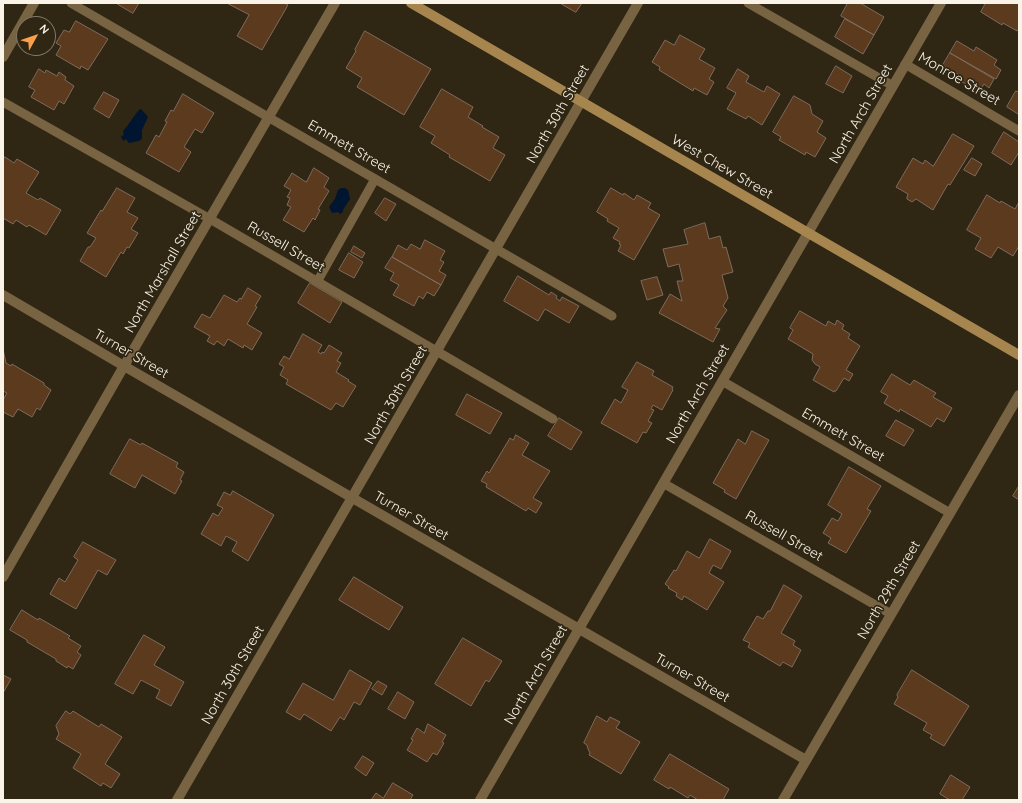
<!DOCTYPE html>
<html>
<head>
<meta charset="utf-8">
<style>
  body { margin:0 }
  #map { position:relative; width:1022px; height:803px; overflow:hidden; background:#2f2614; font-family:Quicksand,sans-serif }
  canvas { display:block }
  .frame { position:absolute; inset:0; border:4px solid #faf4e8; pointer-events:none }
  .north { position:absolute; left:16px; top:16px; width:40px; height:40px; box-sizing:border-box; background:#2f2614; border:1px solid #807869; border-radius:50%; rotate:50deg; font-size:11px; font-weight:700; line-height:16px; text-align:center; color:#faf4e8 }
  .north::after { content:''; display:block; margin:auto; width:14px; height:18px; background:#f8a04b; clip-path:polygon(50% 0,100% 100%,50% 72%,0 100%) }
</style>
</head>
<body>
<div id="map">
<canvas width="1022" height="803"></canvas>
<div class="frame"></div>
<div class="north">N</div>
</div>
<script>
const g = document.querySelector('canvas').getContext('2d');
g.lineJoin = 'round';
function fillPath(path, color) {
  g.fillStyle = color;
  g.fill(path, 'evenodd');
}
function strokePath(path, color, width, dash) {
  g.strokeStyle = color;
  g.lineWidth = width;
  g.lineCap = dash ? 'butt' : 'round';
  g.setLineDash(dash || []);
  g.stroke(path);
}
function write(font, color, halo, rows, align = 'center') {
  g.font = font + ' Quicksand,sans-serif';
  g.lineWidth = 3.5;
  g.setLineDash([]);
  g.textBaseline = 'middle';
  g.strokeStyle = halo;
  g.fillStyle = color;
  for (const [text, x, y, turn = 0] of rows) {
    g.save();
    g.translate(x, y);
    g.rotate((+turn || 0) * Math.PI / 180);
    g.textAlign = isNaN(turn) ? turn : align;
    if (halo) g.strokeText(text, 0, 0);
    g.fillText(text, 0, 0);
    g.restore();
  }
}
fillPath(new Path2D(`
  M140 109 142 110 148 117 142 130V139L139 141 129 143 126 139 123 141 121 136 124 135 123 131C130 124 133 116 140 109Z
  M341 188H345L348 190 350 199 343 210V212L340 214 338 212 332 213 329 207 335 199 338 190Z`), '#001530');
const building = new Path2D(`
  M116 3H139L133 13Z
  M227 3H284L288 5 262 50 237 36 249 15Z
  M560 3H582L576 12Z
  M848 3H860L884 17 874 35 841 16Z
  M986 3H1019V28L1017 31 1003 23 1002 25 981 12Z
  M845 19 874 35 863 54 835 37Z
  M76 21 108 39 88 70 81 66 80 69 56 55 61 46 56 43 64 30 69 32Z
  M365 31 431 69 404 115 357 87 362 78 346 68 356 51 355 50Z
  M680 35 705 49 699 59 715 68 709 79 714 82 707 95 694 88 693 91 659 70 660 67 652 62 665 40 674 45Z
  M957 41 974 51 976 47 997 60 994 65 1001 70 996 79 950 53Z
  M950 53 994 79 989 88 984 84 979 92 957 79 959 75 943 65Z
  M836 66 852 76 843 93 826 84Z
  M39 69 45 73 46 70 57 76 59 72 66 77 65 80 74 86 64 104 59 101 54 110 31 97 35 90 29 87Z
  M738 69 749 76 746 82 764 92 767 86 780 94 762 125 748 116 746 119 727 109 736 93 727 88Z
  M442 89 473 107 468 117 483 126 482 127 499 137 493 148 505 155 490 181 449 157 450 155 431 143 435 136 420 127Z
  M1016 91 1019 92V112L1018 114 1007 107Z
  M104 92 119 100 109 118 94 109Z
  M183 94 214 113 202 133 195 129 184 147 191 152 179 172 146 153 156 135 159 137 167 122 165 121 171 110 173 111Z
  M794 96 810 105 812 114 823 121 817 132 826 138 815 157 806 152 805 155 779 140 781 137 773 132Z
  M1004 132 1019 142V152L1011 165 992 153Z
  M953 134 974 146 950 185 948 184 933 210 916 199 912 202 907 199V197L908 194 896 187 913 158 923 164 925 160 933 166Z
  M5 157 14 163 17 159 39 172 26 193 38 200 40 198 61 210 46 235 29 225 27 227 16 220 13 224 3 218V160Z
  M972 158 982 164 975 176 964 170Z
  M314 168 329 178 324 187 329 191 318 209 320 210 315 220 313 218 304 232 283 220 291 207 287 205 290 198 287 197 291 190 284 186 292 173 306 182Z
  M117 188 135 198 127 212 138 218 131 229 138 233 129 248 127 247 123 254 121 252 106 277 80 261 88 247H90L96 238 87 233 101 210 102 211Z
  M611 188 623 195 624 193 634 200 637 195 651 203 648 208 660 215 634 260 618 251 621 245 619 244 620 242 613 238 619 228 607 221 608 219 597 212Z
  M987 195 1000 203 1001 201 1015 209 1019 202V246L1013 256 998 247 991 258 975 249 981 238 967 230Z
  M385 198 396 204 386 221 375 213Z
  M705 223 709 239 720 236 723 248 726 247 733 272 722 275 728 298 723 306 727 310 715 328 720 329 713 342 659 313 670 294 682 301 677 281H683L679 264 668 267 663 249 688 244 684 230Z
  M425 240 445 251 440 260 444 262 439 271 446 275 441 285 392 257 398 245 407 250 411 244 420 249Z
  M354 246 365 253 362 258 351 252Z
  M349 253 363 262 354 278 339 270Z
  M392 257 441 285 434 296 427 292 423 299 419 296 414 306 393 295 399 285 390 280 394 273 385 268Z
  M518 276 549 295 551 292 557 296 556 298 560 301 562 297 579 306 569 323 545 309 538 321 504 301Z
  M657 277 663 295 647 300 641 281Z
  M310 283 342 302 330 323 298 303Z
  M248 288 261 296 255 306 257 307 247 324 262 333 252 350 244 345 243 348 228 339 224 346 217 341 214 345 207 341 210 336 194 327 202 314 210 318 224 295 237 302 240 298 241 299Z
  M800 311 826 326 828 321 835 325 837 320 844 325 842 329 850 334 848 338 860 346 846 370 853 374 849 381 844 378 836 391H834V392L813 380 820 367 815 364 812 360 813 354 788 339 793 330 790 328Z
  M303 334 322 345 318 352 321 354 322 352 324 353 329 345 342 353 337 361 341 363 336 372 349 380 348 381 356 386 343 407 336 403 331 410 286 384 288 380 280 375 284 367 279 364 284 356 289 359Z
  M3 349 6 363 11 366 12 364 44 383V385L51 390 40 410 37 408 32 417 18 409 13 417 3 412V400L7 393 3 391Z
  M637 362 654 371 652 375 673 387 672 389 673 390 662 410 653 405 651 409 654 410 648 421 652 423 646 433 643 432 637 443 601 423 615 399 621 403 628 390 622 387Z
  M892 374 910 385 914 380 936 393 933 397 952 408 944 422 937 418 931 427 900 409 899 412 884 403 888 396 881 392Z
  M467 394 502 413 490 434 456 415Z
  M559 418 582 432 571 450 548 436Z
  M896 420 914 430 904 446 886 436Z
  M752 431 769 440 736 499 724 492 725 490 713 483 738 439 745 444Z
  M516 435 529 443 522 455 550 471 533 498 542 503 536 513 528 508 526 511 486 487 487 484 481 481 487 471 489 473 510 438 513 440Z
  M130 439 141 445 142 443 178 463 176 467 184 472 180 480 182 481 175 494 142 475 135 488 110 474Z
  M849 467 881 486 867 509 871 511 846 553 828 543 831 538 823 533 832 518 838 521 842 514 828 505Z
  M1019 486V500L1013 496Z
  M233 491 274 515 248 561 232 551 237 542 226 536 221 546 201 534 213 513 218 516 223 508 217 505 224 492 230 495Z
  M710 539 731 551 721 569 713 565 709 573 724 582 707 610 684 596 682 600 676 596 677 593 668 588 669 587 665 584 674 570 676 571 687 551 699 558Z
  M83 542 116 560 107 575 98 570 76 609 50 594 59 578 65 582 78 560 74 557Z
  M354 577 403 607 389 630 339 600Z
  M784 585 802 596 781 633 795 641 793 645 801 650 792 667 783 662 780 666 748 647 750 643 743 640 757 616 763 619 768 611H770Z
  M22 610 38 620 39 618 70 636 68 638 81 646 77 652 81 655 73 669 68 666 67 668 56 661V659L27 642V640L10 630Z
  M144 635 165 647 154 665 184 682 171 706 156 698 160 690 141 680 133 694 115 684Z
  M463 638 502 661 489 682 486 680 471 706 435 684Z
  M350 670 372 683 360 705 354 702 344 720 340 717 331 731 304 714 300 720 286 712 303 683 333 700Z
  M912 670 969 706 944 746 930 738 932 735 923 730 927 723 894 704 898 697 897 695Z
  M3 675 11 679 3 693Z
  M378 681 387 686 382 695 372 689Z
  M398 692 414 702 405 719 388 709Z
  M66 711 70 714 73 711 99 727 101 724 122 737 105 764 120 774 111 788 103 783 101 786 73 768 81 754 56 739 59 734 56 726Z
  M597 716 607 722 610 717 620 722 616 728 640 742 621 774 589 755 590 753 588 749 587 745 584 743Z
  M428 724 446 735 442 742 444 743 437 755 433 753 427 762 407 750 413 740 411 739 417 728 424 733Z
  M670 754 729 789 723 800H698L690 795 688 798 670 787 669 789 654 780Z
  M363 756 374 763 366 776 355 768Z
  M951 775 970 787 962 800H950L940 794Z
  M393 783 413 795 410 800H371L376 793 383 798Z`);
fillPath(building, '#5c3a1e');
strokePath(building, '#7e6b5c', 1);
strokePath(new Path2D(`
  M71 3 612 316
  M748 3 893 86
  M905 64 1019 131
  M3 102 210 219 553 419
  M317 282 375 179
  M722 381 950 513
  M663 483 891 614`), '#786442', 9);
strokePath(new Path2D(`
  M3 57 34 3
  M3 295 124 366 806 760
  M3 577 124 366 335 3
  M177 800 638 3
  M480 800 941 3
  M783 800 1019 395`), '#786442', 10);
strokePath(new Path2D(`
  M411 3 1019 355`), '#a6864e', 10);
write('14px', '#faf4e8', '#2f2614', [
  ["Monroe Street",959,79,30],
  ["North 30th Street",558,114,-60],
  ["North Arch Street",861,114,-60],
  ["Emmett Street",349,147,30],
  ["West Chew Street",722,167,30],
  ["Russell Street",286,247,30],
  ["North Marshall Street",163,272,-60],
  ["Turner Street",131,354,30],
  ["North Arch Street",698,394,-60],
  ["North 30th Street",396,395,-60],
  ["Emmett Street",843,435,30],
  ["Turner Street",411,516,30],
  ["Russell Street",784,536,30],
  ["North 29th Street",889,590,-60],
  ["North 30th Street",233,675,-60],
  ["North Arch Street",536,675,-60],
  ["Turner Street",692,678,30]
]);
</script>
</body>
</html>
